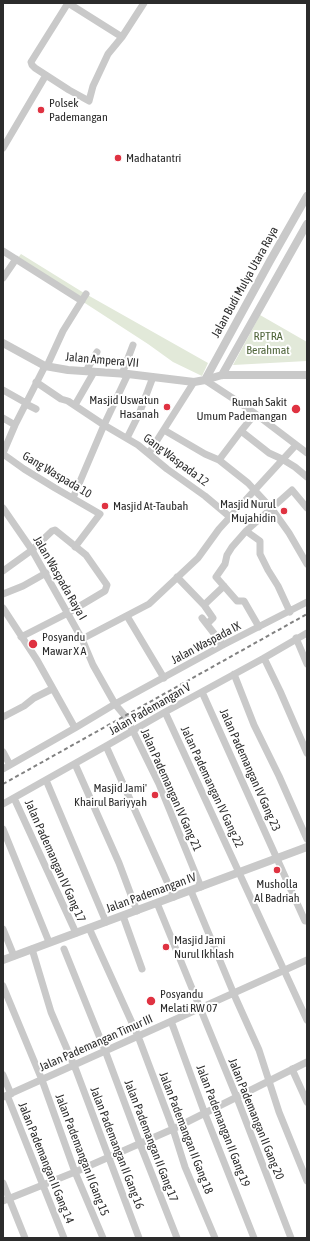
<!DOCTYPE html>
<html>
<head>
<meta charset="utf-8">
<style>
  body { margin:0 }
  #map { position:relative; width:310px; height:1241px; overflow:hidden; background:#fff; font-family:"Asap Condensed",sans-serif }
  canvas { display:block }
  .frame { position:absolute; inset:0; border:4px solid #2c2c2c; pointer-events:none }
</style>
</head>
<body>
<div id="map">
<canvas width="310" height="1241"></canvas>
<div class="frame"></div>
</div>
<script>
const g = document.querySelector('canvas').getContext('2d');
g.lineJoin = 'round';
function fillPath(path, color) {
  g.fillStyle = color;
  g.fill(path, 'evenodd');
}
function strokePath(path, color, width, dash) {
  g.strokeStyle = color;
  g.lineWidth = width;
  g.lineCap = dash ? 'butt' : 'round';
  g.setLineDash(dash || []);
  g.stroke(path);
}
function write(font, color, halo, rows, align = 'center') {
  g.font = font + ' "Asap Condensed",sans-serif';
  g.lineWidth = 4;
  g.setLineDash([]);
  g.textBaseline = 'middle';
  g.strokeStyle = halo;
  g.fillStyle = color;
  for (const [text, x, y, turn = 0] of rows) {
    g.save();
    g.translate(x, y);
    g.rotate((+turn || 0) * Math.PI / 180);
    g.textAlign = isNaN(turn) ? turn : align;
    if (halo) g.strokeText(text, 0, 0);
    g.fillText(text, 0, 0);
    g.restore();
  }
}
fillPath(new Path2D(`
  M21 254 84 293 208 363 202 376 173 362 148 344 17 259Z
  M260 315 307 342V361L233 365Z`), '#e2e9d9');
strokePath(new Path2D(`
  M68 3 31 62 32 65 35 68 69 90 89 101 93 86 108 54 122 37 144 3
  M68 3 122 37
  M3 148 46 75
  M3 251 82 301
  M3 278 16 259
  M47 366 63 331 86 294
  M86 371 97 352
  M122 374 133 345
  M205 380 249 409 307 453
  M36 382 61 399 68 401 104 425 138 445 167 469 205 496 230 517
  M3 390 26 403
  M26 404 36 409
  M75 405 94 372
  M3 418 15 425
  M164 430 205 454 219 460 248 483 272 509 289 533 307 564
  M241 431 269 453 282 459 295 467 307 477
  M127 438 139 414 153 377
  M3 453 15 425 45 366
  M149 453 194 382
  M3 454 24 469 55 488 100 514 75 547
  M219 460 241 431 255 414
  M73 498 104 425 128 374
  M3 508 32 550 82 639 93 665 115 704 125 716 133 731 159 784 201 887
  M246 531 260 541V554L268 570 278 586 290 612
  M3 571 32 550 52 531 55 530 86 555 107 585 105 591 68 613 21 637
  M177 577 204 605
  M3 594 23 586 46 573
  M3 608 37 660 75 728
  M127 616 164 678
  M202 618 223 645
  M207 624 213 618 204 605 224 586
  M259 627 244 601H237L216 577 225 564 227 555 232 547 246 531 292 490 307 508
  M296 638 307 664
  M82 639 149 604 198 558 219 529 296 445
  M264 658 280 691 307 753
  M234 674 254 725 279 776 307 839
  M202 692 305 921H307
  M165 712 307 1020
  M3 717 24 706 34 698 52 689
  M106 746 174 897
  M3 752 10 765
  M75 764 119 863 137 911
  M3 769 75 728 115 704 223 645 307 602
  M46 780 106 922
  M14 798 76 933
  M3 804 106 746 165 712 264 658 307 633
  M3 829 49 942
  M191 891 236 999 259 1050 279 1112 307 1181
  M157 903 237 1098 291 1238
  M123 916 142 969
  M89 928 138 1036 173 1129 185 1167 215 1238
  M3 929 14 956
  M32 949 51 1012 76 1070 139 1238
  M64 949 106 1053 140 1144 177 1238
  M3 986 42 1080 75 1172 103 1238
  M171 1021 205 1114 254 1238
  M292 1069 307 1102
  M3 1075 11 1094
  M7 1095 64 1238
  M3 1097 307 960
  M3 1183 25 1238
  M3 1201 75 1172 173 1129 307 1062`), '#c9c9c9', 7);
strokePath(new Path2D(`
  M3 343 45 366 68 370 128 374 194 382 205 380 222 375H307
  M222 375 307 224
  M205 380 270 261 307 196
  M3 960 307 847`), '#c9c9c9', 8);
strokePath(new Path2D(`
  M3 784 307 614`), '#818181', 2, [4, 3]);
for (const [x, y, r, color] of [
  [41,110,4,"#df3241"],
  [118,158,4,"#df3241"],
  [167,407,4,"#df3241"],
  [296,409,5,"#df3241"],
  [105,506,4,"#df3241"],
  [284,511,4,"#df3241"],
  [33,644,5,"#df3241"],
  [155,795,4,"#df3241"],
  [277,870,4,"#df3241"],
  [166,947,4,"#df3241"],
  [151,1001,5,"#df3241"]
]) {
  const dot = new Path2D();
  dot.arc(x, y, r, 0, 2 * Math.PI);
  g.fillStyle = color;
  g.fill(dot);
  strokePath(dot, '#fff', 1.5);
}
write('12px', '#2c2c2c', '#fff', [
  ["Polsek",49,103],
  ["Pademangan",49,117],
  ["Madhatantri",126,158],
  ["Masjid Uswatun",159,400,"right"],
  ["Hasanah",159,414,"right"],
  ["Rumah Sakit",287,402,"right"],
  ["Umum Pademangan",287,416,"right"],
  ["Masjid Nurul",276,504,"right"],
  ["Mujahidin",276,518,"right"],
  ["Masjid At-Taubah",113,506],
  ["Posyandu",42,637],
  ["Mawar X A",42,651],
  ["Masjid Jami'",147,788,"right"],
  ["Khairul Bariyyah",147,802,"right"],
  ["Musholla",277,884,"center"],
  ["Al Badriah",277,898,"center"],
  ["Masjid Jami",174,940],
  ["Nurul Ikhlash",174,954],
  ["Posyandu",160,994],
  ["Melati RW 07",160,1008]
], 'left');
write('12px', '#2c2c2c', '#fff', [
  ["Jalan Budi Mulya Utara Raya",245,282,-61],
  ["Jalan Ampera VII",102,360,5],
  ["Gang Waspada 12",176,460,37],
  ["Gang Waspada 10",57,475,31],
  ["Jalan Waspada Raya I",60,578,60],
  ["Jalan Waspada IX",206,643,-28],
  ["Jalan Pademangan V",150,709,-30],
  ["Jalan Pademangan IV Gang 23",250,770,66],
  ["Jalan Pademangan IV Gang 22",212,787,65],
  ["Jalan Pademangan IV Gang 21",171,790,66],
  ["Jalan Pademangan IV Gang 17",55,861,66],
  ["Jalan Pademangan IV",151,893,-20],
  ["Jalan Pademangan Timur III",96,1043,-24],
  ["Jalan Pademangan II Gang 20",256,1119,68],
  ["Jalan Pademangan II Gang 19",223,1126,69],
  ["Jalan Pademangan II Gang 18",186,1133,69],
  ["Jalan Pademangan II Gang 17",151,1141,69],
  ["Jalan Pademangan II Gang 16",117,1148,69],
  ["Jalan Pademangan II Gang 15",82,1155,69],
  ["Jalan Pademangan II Gang 14",46,1163,68]
]);
write('12px', '#50653b', '#fff', [
  ["RPTRA",268,336],
  ["Berahmat",268,350]
]);
</script>
</body>
</html>
